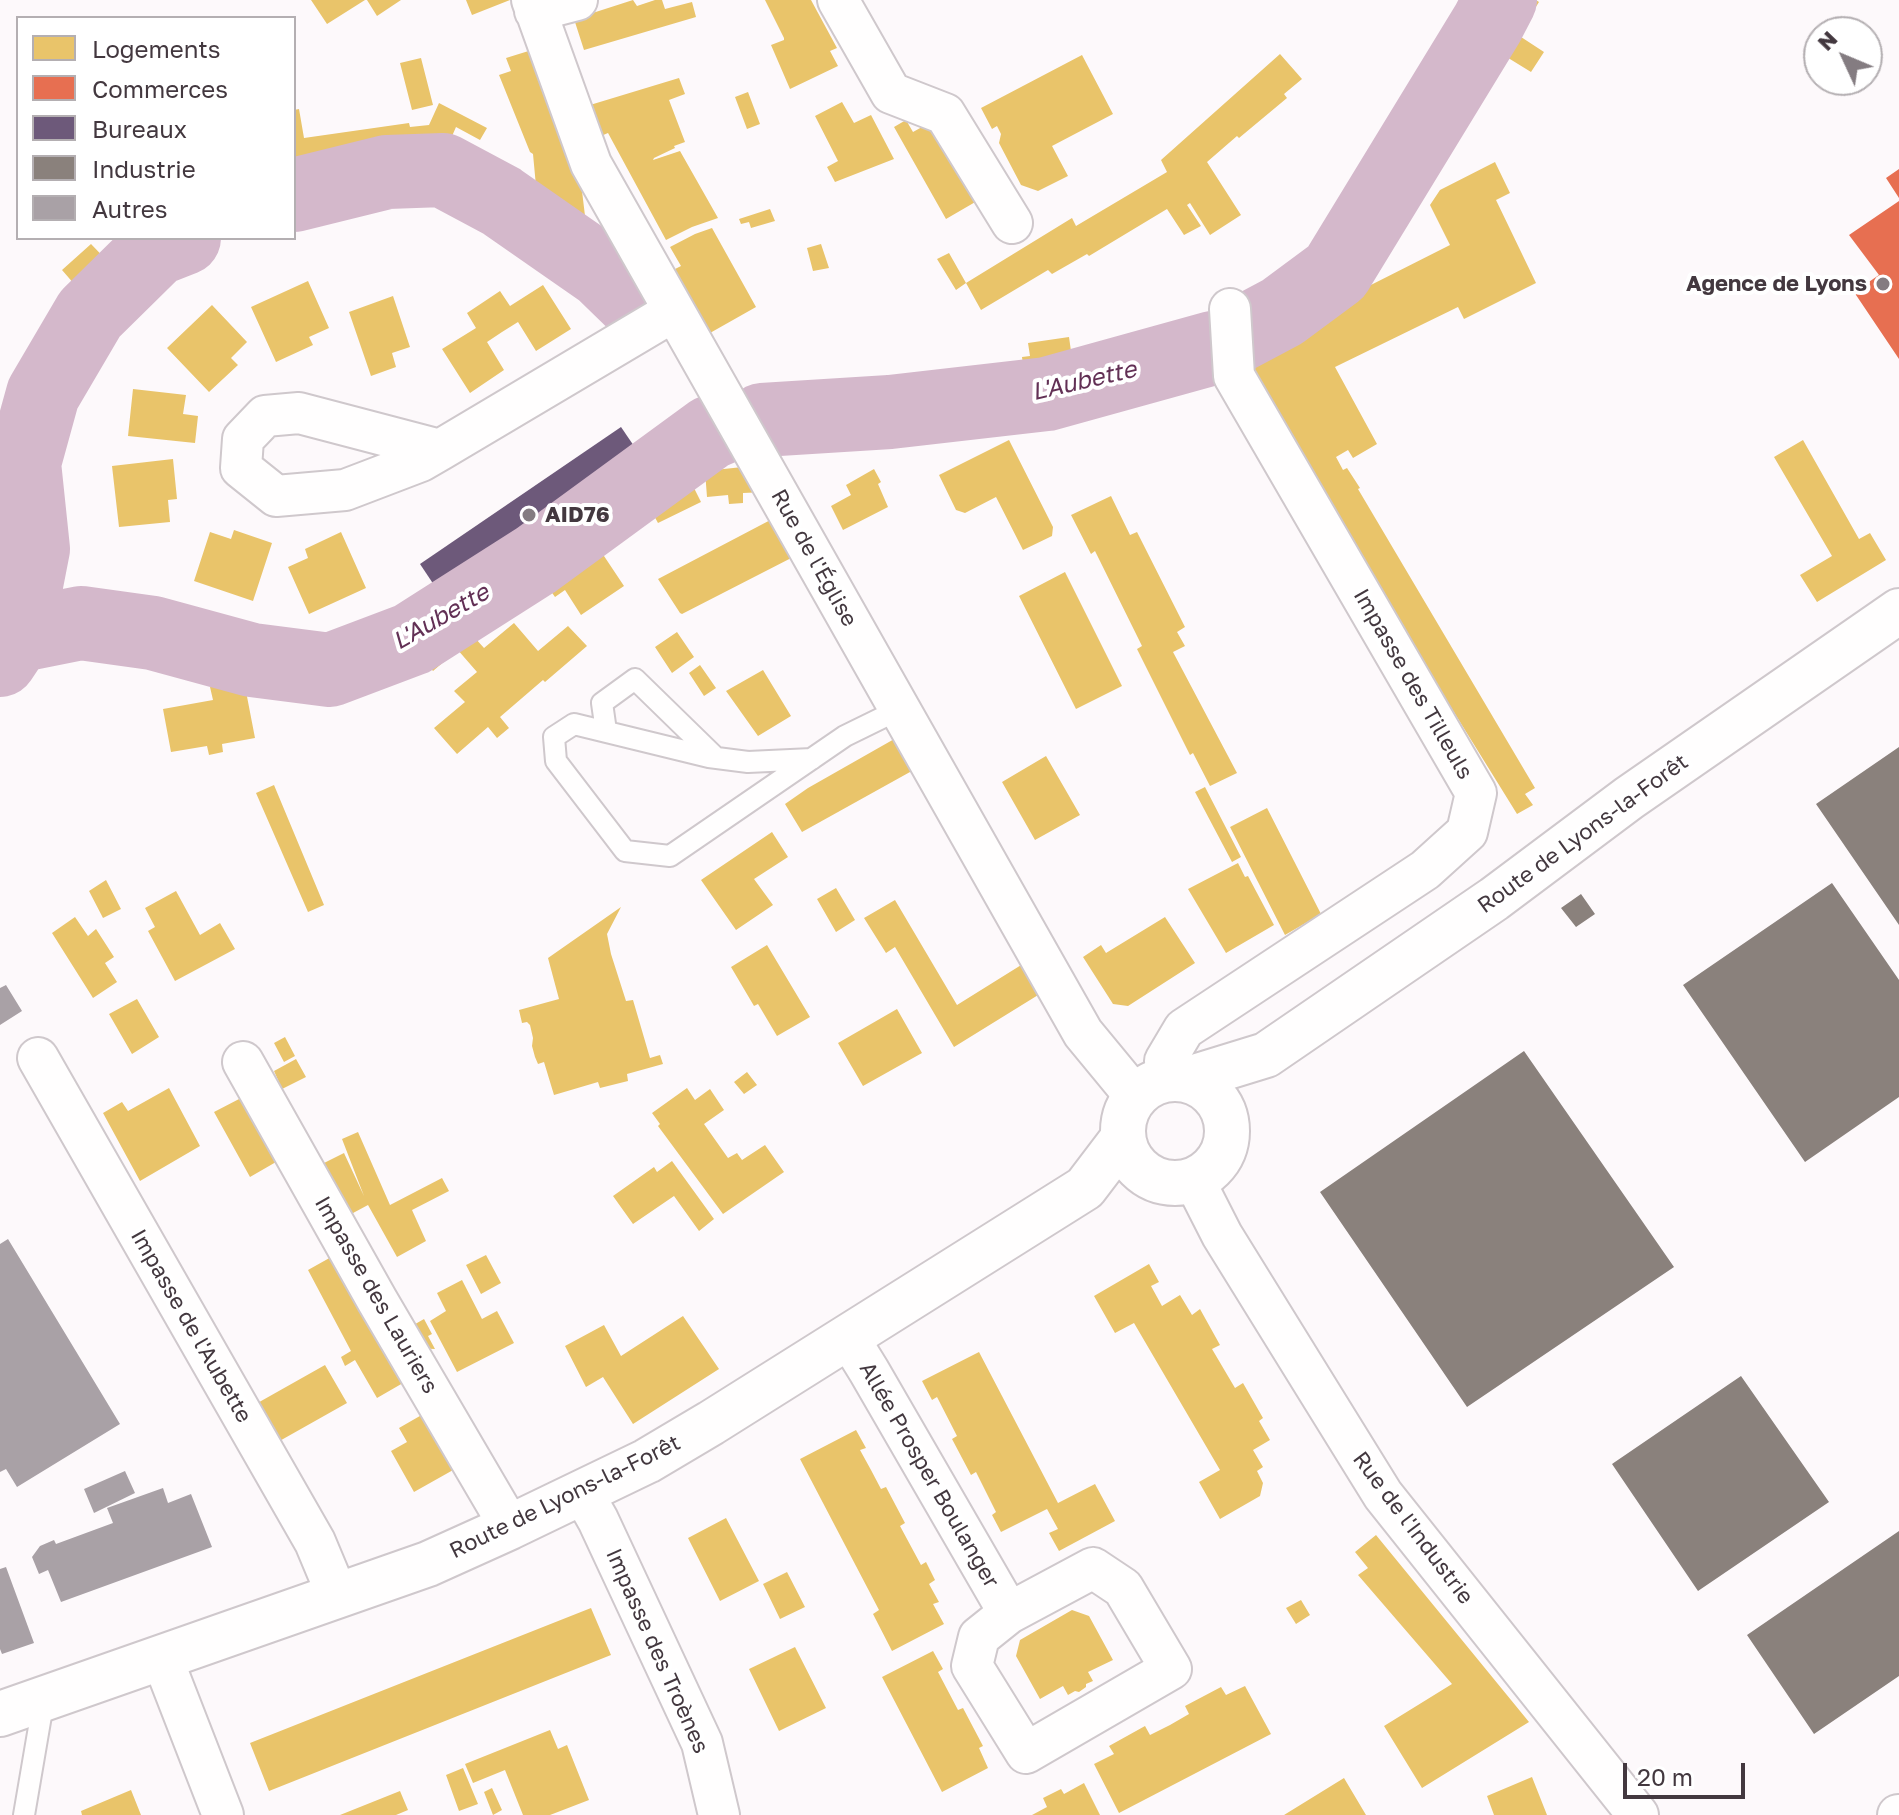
<!DOCTYPE html>
<html>
<head>
<meta charset="utf-8">
<style>
  body { margin:0 }
  #map { position:relative; width:1899px; height:1815px; overflow:hidden; background:#fdf9fb; font-family:"Golos Text",sans-serif }
  canvas { display:block }
  .legend { position:absolute; left:16px; top:16px; width:280px; height:224px; box-sizing:border-box; background:#fff; border:2px solid #b4afb2; margin:0; padding:10px 14px; list-style:none; font-size:24px; color:#43383f }
  .legend li { display:flex; align-items:center; gap:16px; height:40px }
  .legend b { width:40px; border:2px solid #b4afb2 }
  .north { position:absolute; left:1803px; top:16px; width:80px; height:80px; box-sizing:border-box; background:#fff; border:2px solid #b4afb2; border-radius:50%; rotate:314deg; font-size:22px; font-weight:700; line-height:32px; text-align:center; color:#43383f }
  .north::after { content:''; display:block; margin:auto; width:28px; height:36px; background:#847c81; clip-path:polygon(50% 0,100% 100%,50% 72%,0 100%) }
  .scale { position:absolute; left:1623px; top:1763px; width:122px; height:36px; box-sizing:border-box; border:4px solid #43383f; border-top:0; padding-left:10px; font-size:24px; line-height:28px; white-space:nowrap; color:#43383f; -webkit-text-stroke:6px #fff; paint-order:stroke }
</style>
</head>
<body>
<div id="map">
<canvas width="1899" height="1815"></canvas>
<ul class="legend">
<li><b style="height:22px;background:#e9c46a"></b>Logements</li>
<li><b style="height:22px;background:#e76f51"></b>Commerces</li>
<li><b style="height:22px;background:#6d597a"></b>Bureaux</li>
<li><b style="height:22px;background:#8a817c"></b>Industrie</li>
<li><b style="height:22px;background:#a9a1a6"></b>Autres</li>
</ul>
<div class="north">N</div>
<div class="scale">20 m</div>
</div>
<script>
const g = document.querySelector('canvas').getContext('2d');
g.lineJoin = 'round';
function fillPath(path, color) {
  g.fillStyle = color;
  g.fill(path, 'evenodd');
}
function strokePath(path, color, width, dash) {
  g.strokeStyle = color;
  g.lineWidth = width;
  g.lineCap = dash ? 'butt' : 'round';
  g.setLineDash(dash || []);
  g.stroke(path);
}
function write(font, color, halo, rows, align = 'center') {
  g.font = font + ' "Golos Text",sans-serif';
  g.lineWidth = 8;
  g.setLineDash([]);
  g.textBaseline = 'middle';
  g.strokeStyle = halo;
  g.fillStyle = color;
  for (const [text, x, y, turn = 0] of rows) {
    g.save();
    g.translate(x, y);
    g.rotate((+turn || 0) * Math.PI / 180);
    g.textAlign = isNaN(turn) ? turn : align;
    if (halo) g.strokeText(text, 0, 0);
    g.fillText(text, 0, 0);
    g.restore();
  }
}
fillPath(new Path2D(`
  M311 0H365L327 24Z
  M367 0H401L377 16Z
  M466 0H510L472 15Z
  M633 0 637 6 655 0H662L665 9 692 2 696 17 584 50 574 19Z
  M765 0H811L837 48 830 51 838 66 790 89 771 45 784 40V38Z
  M1524 0H1536L1539 2 1518 35 1544 52 1531 72 1505 56 1503 58 1491 50Z
  M535 49 578 158 586 224 556 228 515 195 525 179 536 186 533 154 530 152 499 75 511 71 506 58Z
  M1280 54 1302 79 1284 94 1287 98 1239 138 1237 136 1207 162 1241 215 1210 235 1190 203 1187 205 1201 226 1184 235 1167 209 1089 256 1087 254 1052 274 1048 270 981 310 966 283 1072 218 1076 226 1167 172 1161 160Z
  M1082 55 1113 114 1052 146 1068 176 1038 191 1021 185 999 143 1001 134 997 126 992 129 981 108Z
  M421 58 433 105 412 110 400 63Z
  M679 78 685 94 669 100 685 142 674 146 675 148 654 158 653 160 680 151 718 218 692 227 666 240 608 133 601 136 590 105Z
  M748 92 760 124 747 129 735 97Z
  M842 102 854 123 871 115 894 159 835 182 827 167 838 161 815 116Z
  M439 103 487 128 480 140 456 127 446 150 428 143 429 159 294 181V110L299 109 304 138 409 123 410 127 429 125Z
  M906 120 913 132 931 122 977 201 946 219 894 127Z
  M1495 162 1510 193 1496 200 1536 283 1464 319 1458 307 1335 367 1377 444 1353 458 1348 450 1336 457 1343 470 1347 468 1360 488 1358 489 1535 788 1525 794 1533 805 1517 814 1377 588 1261 384 1247 352 1358 294 1357 292 1450 245 1430 205 1440 190Z
  M770 209 775 221 751 228 749 222 741 224 739 219Z
  M712 228 756 307 710 333 675 269 681 266 670 247 695 234Z
  M131 238H159L141 251Z
  M91 244 118 272 88 300 62 270Z
  M821 244 829 268 813 271 807 248Z
  M949 253 966 283 956 290 937 259Z
  M308 281 329 328 309 337 313 345 276 362 251 307Z
  M543 285 571 329 536 351 518 322 502 332 487 342 504 370 470 393 442 349 476 328 467 313 500 291 510 306Z
  M393 296 410 347 392 353 396 367 371 376 349 312Z
  M212 305 247 342 231 358 238 365 209 392 167 348Z
  M1069 337 1073 365 1024 372 1022 357 1030 356 1028 343Z
  M133 389 186 395 183 414 198 416 195 443 128 436Z
  M1009 440 1053 527 1052 536 1023 550 996 497 965 513 956 510 939 475Z
  M1803 440 1859 539 1870 533 1886 560 1817 602 1800 575 1832 556 1774 457Z
  M173 459 177 499 168 500 170 522 119 527 112 466Z
  M752 466 766 492 743 493V503L729 504 728 495 707 497 705 471Z
  M874 469 881 482 878 484 888 507 843 530 831 506 851 495 846 485Z
  M689 478 701 502 658 523 645 499Z
  M1111 496 1130 535 1137 532 1185 627 1177 632 1185 646 1173 652 1237 773 1210 786 1193 753 1190 755 1137 649 1142 646 1095 551 1091 554 1071 515Z
  M778 516 799 554 682 614 680 613 658 579Z
  M234 530 272 543 253 601 194 581 210 532 231 539Z
  M341 532 366 588 309 614 288 567 308 558 305 549Z
  M594 541 624 586 581 615 565 590 555 597 541 577Z
  M1065 572 1122 686 1076 709 1019 596Z
  M514 623 538 651 568 626 587 646 545 682 543 680 500 717 509 728 497 738 488 727 457 754 434 728 465 702 454 691 477 672 450 641 466 628 484 648Z
  M677 632 694 657 672 673 655 647Z
  M446 642 454 653 433 671 424 660Z
  M700 665 716 688 704 696 689 673Z
  M763 670 791 716 758 736 726 691Z
  M244 681 255 738 222 744 223 752 209 755 207 746 171 752 163 709 213 700 210 687Z
  M896 738 919 767 802 832 785 804 808 788Z
  M1046 756 1080 815 1035 840 1002 782Z
  M274 785 324 905 308 912 256 793Z
  M1205 787 1241 857 1232 862 1195 792Z
  M1267 808 1321 914 1285 935 1230 827Z
  M772 832 788 857 754 879 773 905 736 930 701 880Z
  M1238 863 1245 877 1248 876 1274 925 1226 953 1188 889Z
  M106 880 121 909 103 918 89 891Z
  M836 888 855 920 836 932 817 899Z
  M176 891 200 935 220 923 235 949 175 981 148 931 155 927 145 908Z
  M895 900 957 1005 1026 962 1043 992 954 1047 895 947 886 953 864 918Z
  M621 907 607 934 611 954 626 1001 633 1000 650 1058 660 1055 663 1064 627 1074 628 1081 600 1088 598 1082 554 1095 544 1062 538 1064 535 1057 532 1046 533 1038 530 1025 527 1022 522 1023 519 1010 559 999 548 958Z
  M75 917 88 936 96 929 114 957 105 963 117 982 93 998 52 933Z
  M1165 917 1195 963 1128 1006 1113 1004 1083 957 1101 945 1106 953Z
  M767 945 810 1017 777 1036 758 1004 754 1006 731 967Z
  M137 999 159 1037 132 1054 109 1014Z
  M897 1009 922 1053 863 1086 838 1043Z
  M285 1037 295 1056 284 1062 274 1043Z
  M296 1059 306 1077 282 1089 274 1071Z
  M747 1072 757 1085 744 1094 734 1082Z
  M169 1088 200 1146 140 1181 103 1113 122 1102 128 1111Z
  M687 1088 695 1100 710 1089 724 1110 704 1124 728 1158 737 1153 742 1160 765 1145 784 1172 723 1214 658 1126 660 1124 652 1113Z
  M241 1098 276 1162 250 1177 214 1112Z
  M358 1132 390 1205 442 1178 449 1191 412 1210 426 1241 397 1257 368 1205 340 1220 312 1169 344 1153 364 1196 342 1139Z
  M672 1161 714 1219 699 1231 674 1196 633 1224 613 1196 654 1167 657 1172Z
  M486 1255 501 1283 481 1294 466 1265Z
  M333 1256 403 1383 377 1398 355 1360 345 1366 341 1357 351 1351 308 1270Z
  M1149 1264 1159 1282 1151 1286 1162 1306 1180 1295 1192 1315 1200 1309 1220 1345 1212 1349 1235 1388 1243 1383 1263 1418 1259 1421 1270 1440 1253 1450 1263 1467 1257 1471 1263 1483 1260 1496 1220 1519 1199 1482 1220 1470 1134 1323 1115 1333 1094 1296Z
  M462 1280 482 1319 497 1311 514 1343 457 1372 430 1321 446 1311 437 1293Z
  M683 1316 719 1369 633 1424 603 1377 586 1387 565 1346 604 1325 621 1356Z
  M424 1319 432 1334 428 1336 435 1349 412 1348 403 1331Z
  M979 1352 1058 1503 1095 1484 1115 1521 1059 1551 1049 1533 1058 1529 1047 1509 1001 1532 992 1515 996 1512 976 1472 971 1475 952 1439 957 1436 937 1397 932 1400 922 1381Z
  M325 1365 347 1403 276 1443 254 1405Z
  M432 1409 462 1465 414 1492 391 1451 407 1442 399 1428Z
  M856 1430 866 1448 860 1450 871 1470 881 1489 886 1487 905 1523 900 1526 921 1565 926 1562 935 1580 929 1584 939 1602 933 1604 944 1624 892 1651 873 1614 879 1610 800 1459Z
  M726 1518 759 1581 720 1601 688 1538Z
  M1376 1535 1529 1722 1422 1788 1384 1726 1452 1684 1358 1575 1368 1568 1355 1552Z
  M787 1572 805 1607 780 1619 763 1584Z
  M1301 1600 1310 1615 1296 1624 1286 1608Z
  M591 1608 611 1655 269 1791 250 1743Z
  M1072 1610 1089 1616 1113 1660 1088 1672 1093 1681 1086 1684V1687L1079 1692 1075 1691 1068 1695 1063 1686 1040 1699 1016 1656 1020 1640Z
  M795 1647 826 1708 779 1731 749 1669Z
  M933 1651 943 1669 938 1672 958 1710 963 1708 983 1746 979 1748 988 1768 942 1792 882 1677Z
  M1245 1686 1271 1734 1119 1813 1094 1764 1114 1754 1109 1746 1145 1726 1150 1735 1170 1725 1189 1714 1185 1706 1221 1687 1226 1695Z
  M550 1730 558 1749 567 1745 589 1800 550 1815H523L505 1770 473 1783 465 1764Z
  M463 1768 478 1804 459 1811 446 1775Z
  M1532 1777 1547 1815H1494L1487 1796Z
  M1344 1778 1366 1815H1284Z
  M1084 1783 1100 1815H1032L1047 1807 1043 1798 1061 1789 1064 1794Z
  M492 1788 502 1810 493 1815 484 1792Z
  M131 1790 141 1815H82L81 1811Z
  M400 1791 408 1810 396 1815H340Z`), '#e9c46a');
fillPath(new Path2D(`
  M1899 169V198L1886 178Z
  M1899 201V359L1854 292 1879 275 1849 235Z`), '#e76f51');
fillPath(new Path2D(`
  M621 427 649 468 448 606 420 564Z`), '#6d597a');
fillPath(new Path2D(`
  M1899 747V925L1816 804Z
  M1832 883 1899 980V1097L1805 1162 1683 985Z
  M1581 894 1595 914 1576 927 1561 908Z
  M1524 1051 1674 1267 1467 1407 1320 1192Z
  M1741 1376 1829 1502 1698 1591 1612 1464Z
  M1899 1531V1676L1814 1734 1747 1635Z`), '#8a817c');
strokePath(new Path2D(`
  M294 195 387 172 443 170 501 201 603 272 639 307
  M1235 337 1282 312 1336 272 1488 23 1500 0
  M762 420 890 412 1047 394 1213 348
  M16 636 33 549 24 463 43 394 90 314 156 249 184 238
  M0 660 16 636 81 623 153 633 252 660 330 670 412 639 536 560 711 432 717 430`), '#d4b8cb', 74);
fillPath(new Path2D(`
  M6 985 22 1011 0 1025V988Z
  M8 1239 120 1424 17 1487 6 1469 0 1472V1244Z
  M125 1471 135 1493 94 1513 84 1489Z
  M163 1488 168 1503 191 1494 212 1547 61 1602 48 1570 39 1574 32 1557 40 1546 54 1540 56 1544 113 1523 107 1508Z
  M6 1567 34 1643 2 1654 0 1649V1569Z`), '#a9a1a6');
const lane = new Path2D(`
  M606 731 602 703 635 679 715 757
  M812 759 748 762 709 757 574 724 554 737 556 761 625 851 670 856 845 736 900 709
  M24 1815 44 1698`);
const street = new Path2D(`
  M532 0 591 164 1083 1033 1135 1096
  M838 0 891 93 945 114 1012 223
  M535 11 577 0
  M440 450 299 413 265 416 243 439 241 468 276 496 345 490 421 461 440 450 674 311
  M38 1058 315 1542 338 1597
  M243 1062 377 1300 510 1527
  M1169 1079 1165 1061 1184 1029 1425 870 1467 832 1476 793 1234 376 1230 309
  M1194 1180 1222 1235 1383 1495 1638 1815
  M848 1337 869 1371 1009 1613 979 1637 972 1666 1026 1753 1171 1669 1123 1588 1093 1568 1009 1613
  M582 1492 598 1520 702 1743 719 1815
  M162 1658 223 1815
  M1898 1815H1899`);
const secondary = new Path2D(`
  M1123 1131a52 52 0 1 1 104 0a52 52 0 1 1-104 0Z
  M1188 1079 1266 1055 1494 899 1629 798 1899 611
  M0 1714 428 1564 510 1527 647 1461 711 1423 1085 1188 1123 1138`);
strokePath(lane, '#cfc8cc', 24);
strokePath(street, '#cfc8cc', 44);
strokePath(secondary, '#cfc8cc', 48);
strokePath(lane, '#fffefe', 20);
strokePath(street, '#fffefe', 40);
strokePath(secondary, '#fffefe', 44);
for (const [x, y, r, color] of [
  [1883,284,8,"#847c81"],
  [529,515,8,"#847c81"]
]) {
  const dot = new Path2D();
  dot.arc(x, y, r, 0, 2 * Math.PI);
  g.fillStyle = color;
  g.fill(dot);
  strokePath(dot, '#fff', 3);
}
write('bold 22px', '#43383f', '#fff', [
  ["Agence de Lyons",1867,284],
  ["AID76",545,515,"left"]
], 'right');
write('22px', '#43383f', '#fff', [
  ["Rue de l'Église",814,558,61],
  ["Impasse des Tilleuls",1413,684,60],
  ["Route de Lyons-la-Forêt",1583,834,-36],
  ["Impasse des Lauriers",376,1295,60],
  ["Impasse de l'Aubette",191,1326,60],
  ["Allée Prosper Boulanger",929,1475,60],
  ["Route de Lyons-la-Forêt",565,1497,-26],
  ["Rue de l'Industrie",1413,1528,53],
  ["Impasse des Troènes",657,1651,66]
]);
write('italic 24px', '#623055', '#fff', [
  ["L'Aubette",1084,381,-13],
  ["L'Aubette",441,617,-30]
]);
</script>
</body>
</html>
